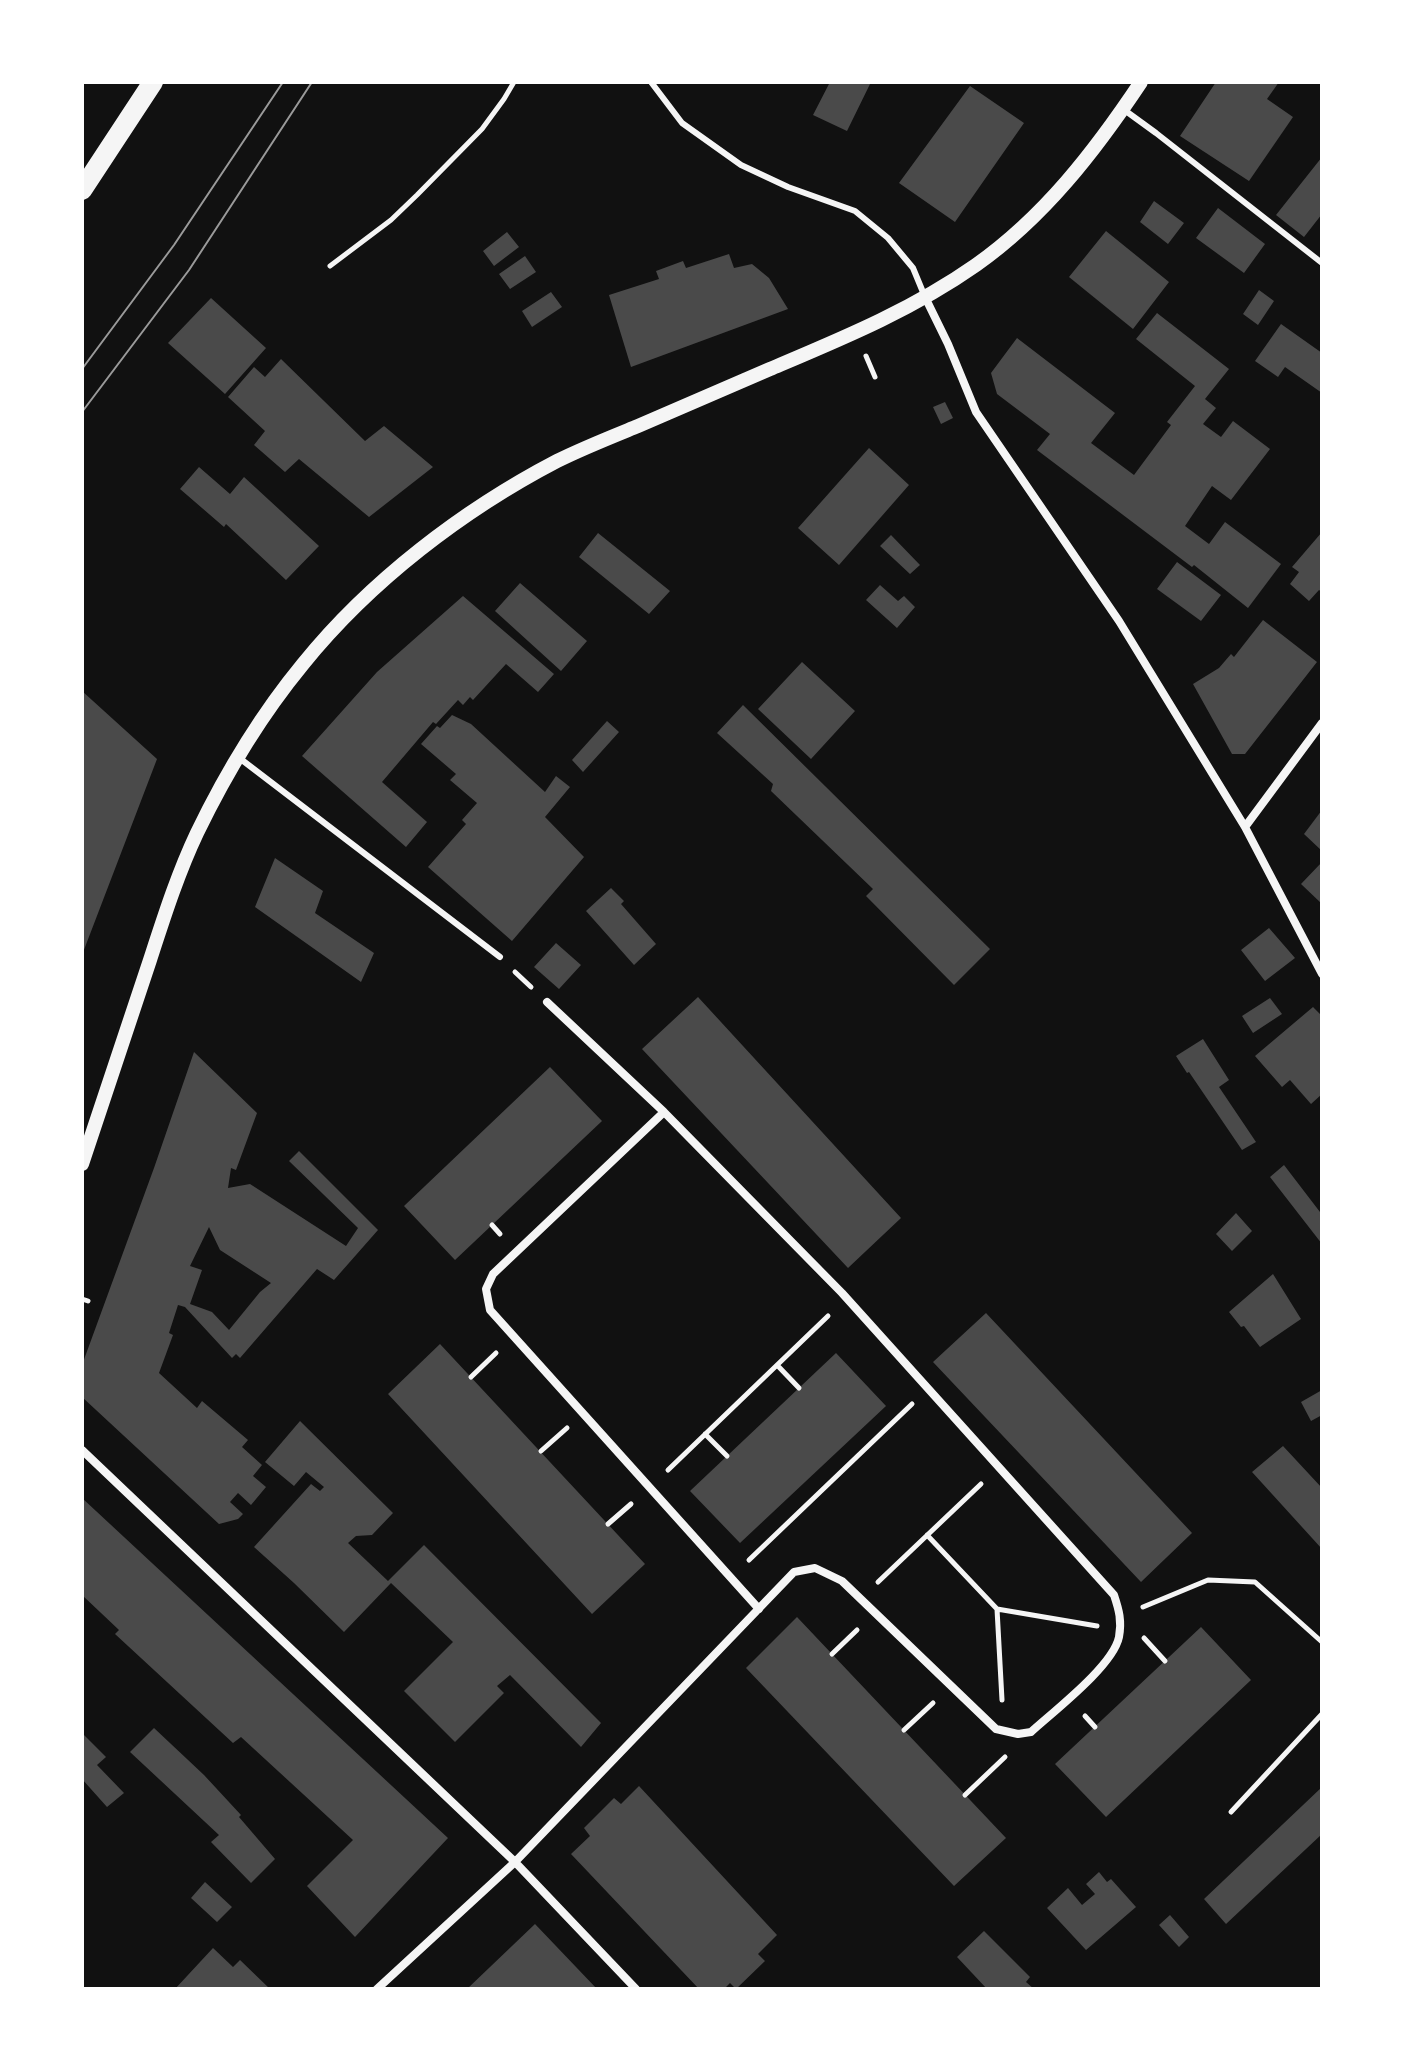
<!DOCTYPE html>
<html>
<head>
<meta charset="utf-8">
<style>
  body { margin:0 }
  #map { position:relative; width:1404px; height:2071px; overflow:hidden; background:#111; font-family:Lato,sans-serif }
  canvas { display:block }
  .frame { position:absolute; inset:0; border:84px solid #fff; pointer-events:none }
</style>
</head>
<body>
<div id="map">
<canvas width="1404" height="2071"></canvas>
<div class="frame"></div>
</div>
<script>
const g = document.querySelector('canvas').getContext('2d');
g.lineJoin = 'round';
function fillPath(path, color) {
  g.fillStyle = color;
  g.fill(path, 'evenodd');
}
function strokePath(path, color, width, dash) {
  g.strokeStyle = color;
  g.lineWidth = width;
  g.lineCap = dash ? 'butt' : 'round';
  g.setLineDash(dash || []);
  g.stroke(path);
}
fillPath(new Path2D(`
  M830 82H871L847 131 813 115Z
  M1216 82H1279L1267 99 1293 117 1249 181 1180 136Z
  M970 86 1024 123 955 222 899 183Z
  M1322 157V214L1304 237 1276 215Z
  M1154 201 1184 223 1168 244 1140 222Z
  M1218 208 1265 244 1244 273 1196 238Z
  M1106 231 1169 282 1133 329 1069 277Z
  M507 232 519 247 494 266 483 251Z
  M729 254 734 268 752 264 769 278 788 309 631 367 609 295 659 279 656 271 683 261 686 268Z
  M525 256 536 272 510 289 499 274Z
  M1259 290 1274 301 1258 325 1243 314Z
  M551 292 562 307 532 327 522 311Z
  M211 298 266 348 225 394 168 343Z
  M1157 313 1229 369 1205 399 1216 408 1203 424 1221 437 1233 421 1270 449 1231 500 1212 486 1185 526 1209 544 1225 522 1281 564 1248 608 1194 565 1192 567 1037 450 1050 434 997 394 991 373 1017 338 1115 413 1091 443 1134 475 1171 425 1167 422 1195 386 1136 339Z
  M1281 324 1322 353V393L1285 367 1278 377 1255 361Z
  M281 359 365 441 384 426 433 467 369 517 299 459 285 472 254 445 265 431 228 397 254 367 265 377Z
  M945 402 953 418 941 424 933 407Z
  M869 448 909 485 839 565 798 528Z
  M199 467 230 494 244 477 319 546 286 580 226 524 224 527 180 489Z
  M1322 532V592L1319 590 1309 601 1290 584 1299 572 1292 567Z
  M598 533 670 591 649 614 579 557Z
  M891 535 920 565 910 574 880 546Z
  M1177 562 1221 595 1201 621 1157 589Z
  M520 583 587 641 561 671 495 611Z
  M880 585 898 601 904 596 915 607 897 628 866 600Z
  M463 596 554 674 538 692 506 664 473 700 470 697 463 705 458 700 436 724 433 722 382 782 427 822 406 847 302 756 377 672Z
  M1263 620 1317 662 1245 754H1232L1193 684 1219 668 1231 654 1234 657Z
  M802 662 855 711 811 759 758 709Z
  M82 691 157 759 82 955Z
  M743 705 990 949 954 985 866 896 873 889 771 791 773 784 717 733Z
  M452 715 471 724 545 792 556 776 570 787 545 817 584 857 512 941 428 867 466 824 462 820 477 803 450 780 456 774 421 744 437 726 440 728Z
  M607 721 619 732 583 772 572 760Z
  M1322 810V851L1304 834Z
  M275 858 323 891 315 913 374 953 361 982 255 907Z
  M1322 862V904L1301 884Z
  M611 888 624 901 621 904 656 944 634 965 586 911Z
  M1269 928 1295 958 1265 981 1241 950Z
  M556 943 581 965 559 989 534 967Z
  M698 997 901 1218 848 1268 642 1049Z
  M1270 998 1282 1014 1253 1033 1242 1016Z
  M1313 1007 1322 1016V1094L1311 1104 1290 1080 1282 1087 1255 1056Z
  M1203 1039 1229 1080 1219 1087 1256 1142 1242 1150 1189 1072 1187 1073 1176 1056Z
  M194 1052 257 1113 236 1170 231 1168 228 1188 250 1184 346 1246 358 1228 289 1161 299 1151 378 1230 334 1280 317 1269 240 1358 236 1354 232 1358 185 1307 178 1305 169 1333 173 1335 159 1373 197 1408 202 1401 248 1440 242 1447 262 1465 253 1476 266 1487 251 1505 238 1493 230 1502 243 1514 238 1519 219 1524 82 1397V1365L154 1168ZM209 1227 220 1250 271 1283 260 1292 229 1330 212 1312 190 1304 202 1270 190 1266Z
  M550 1067 602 1121 455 1260 404 1206Z
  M1284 1165 1320 1212 1322 1211V1244L1270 1177Z
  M1236 1213 1252 1231 1232 1251 1216 1234Z
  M1273 1274 1301 1319 1260 1347 1244 1326 1241 1327 1229 1312Z
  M986 1313 1192 1533 1141 1582 933 1362Z
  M440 1344 645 1564 592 1614 388 1394Z
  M836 1353 886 1406 740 1543 690 1491Z
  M1322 1390V1415L1311 1421 1301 1402Z
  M300 1421 393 1513 372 1535 356 1536 348 1543 388 1581 424 1545 601 1723 581 1747 510 1675 497 1686 504 1693 455 1742 404 1691 453 1642 391 1583 344 1632 294 1583 254 1547 311 1484 320 1491 324 1487 306 1472 294 1486 265 1462Z
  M1283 1446 1322 1488V1549L1252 1472Z
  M82 1498 448 1838 355 1937 307 1886 353 1840 241 1737 233 1743 115 1634 119 1630 82 1595Z
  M797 1617 1006 1838 954 1886 746 1668Z
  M1201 1627 1251 1680 1106 1817 1055 1764Z
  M154 1728 204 1775 241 1815 239 1817 275 1859 251 1883 211 1842 219 1835 130 1752Z
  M82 1733 106 1757 97 1765 124 1793 107 1807 82 1779Z
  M639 1786 777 1935 758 1954 765 1961 736 1989 730 1983 724 1989H699L571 1854 590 1836 584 1828 614 1798 621 1804Z
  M1322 1787V1834L1226 1924 1204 1899Z
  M1099 1872 1107 1882 1111 1879 1136 1907 1086 1950 1047 1908 1068 1888 1082 1905 1095 1894 1086 1884Z
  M205 1882 232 1907 217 1922 191 1898Z
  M1170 1915 1189 1937 1179 1947 1159 1925Z
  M535 1924 597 1989H467Z
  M984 1931 1030 1977 1026 1982 1034 1989H987L957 1957Z
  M213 1948 233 1967 240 1960 270 1989H175Z`), '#4a4a4a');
strokePath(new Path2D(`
  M330 266 391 220 417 195 482 129 504 99 514 82
  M866 356 875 377
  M515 972 531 987
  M492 1225 500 1234
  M82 1299 88 1301
  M777 1365 799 1388
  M471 1377 496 1353
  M705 1434 727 1456
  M541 1451 567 1428
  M668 1470 828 1316
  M608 1524 631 1504
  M927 1535 997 1609 1097 1626
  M749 1560 912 1404
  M878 1582 981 1484
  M1143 1607 1208 1580 1255 1582 1322 1642
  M997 1609 1002 1700
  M1144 1638 1165 1661
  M832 1654 857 1630
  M1085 1716 1095 1727
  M904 1730 933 1703
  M965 1795 1005 1757
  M1231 1812 1322 1714`), '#f5f5f5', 5);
strokePath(new Path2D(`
  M651 82 682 123 741 165 788 187 855 211 888 238 913 268 925 297
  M1123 109 1156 133 1322 263
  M238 757 500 957`), '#f5f5f5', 6);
strokePath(new Path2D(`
  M925 297 948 344 976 412 1119 621 1245 827 1322 974
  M1245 827 1322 723
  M664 1112 493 1274 486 1289 490 1310 759 1609
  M82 1450 515 1862 636 1989
  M377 1989 515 1862 794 1572 815 1568 842 1581 996 1729 1018 1734 1031 1732C1054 1711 1113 1666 1119 1637 1122 1621 1119 1610 1114 1595L842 1293 664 1112 547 1002`), '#f5f5f5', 8);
strokePath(new Path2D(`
  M82 1164C105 1096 127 1028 150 960 164 917 178 873 197 833 226 773 261 715 303 664 370 581 463 510 557 461 583 448 611 437 638 426 682 407 726 388 770 369 841 339 912 310 976 265 1044 217 1095 151 1141 82`), '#f5f5f5', 14);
strokePath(new Path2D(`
  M82 190 153 82`), '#f5f5f5', 20);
strokePath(new Path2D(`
  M82 369 174 245 283 82
  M82 412 189 270 312 82`), '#9a9a9a', 2);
</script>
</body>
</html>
